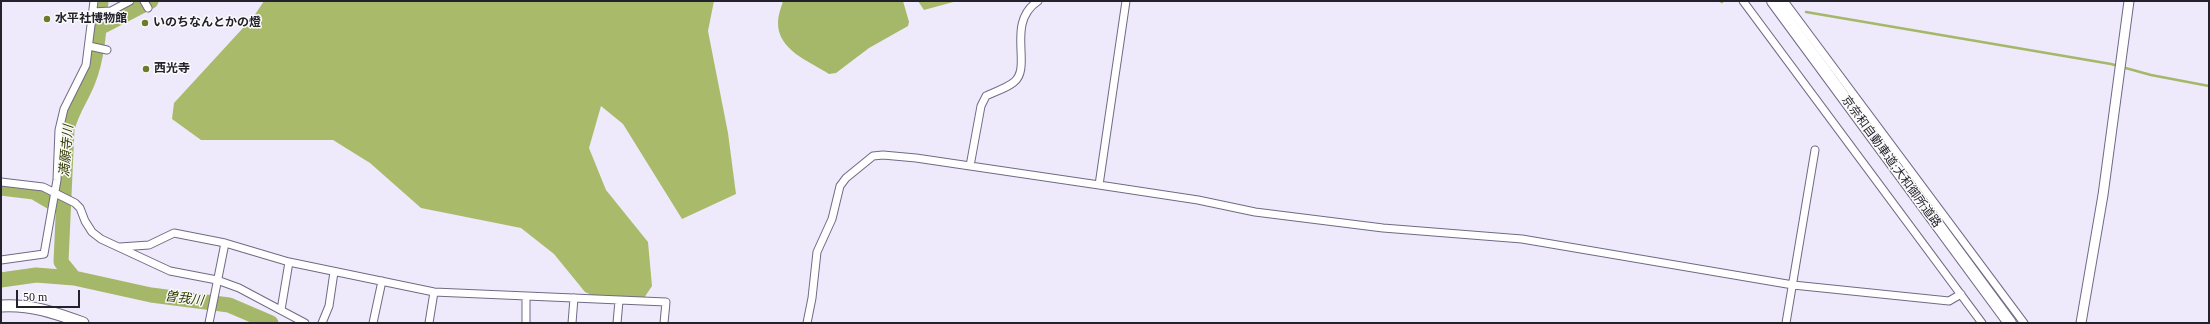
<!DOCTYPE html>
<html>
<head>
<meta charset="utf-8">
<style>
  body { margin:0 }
  #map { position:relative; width:2210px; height:324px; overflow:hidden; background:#eeeafc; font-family:"Times New Roman",serif }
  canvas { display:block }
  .frame { position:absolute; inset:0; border:2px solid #23212b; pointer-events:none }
  .scale { position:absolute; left:16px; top:290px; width:64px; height:18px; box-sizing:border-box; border:2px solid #23212b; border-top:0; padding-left:5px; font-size:12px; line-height:14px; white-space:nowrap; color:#23212b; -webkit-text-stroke:3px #fafafa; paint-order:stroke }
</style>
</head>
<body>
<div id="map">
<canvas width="2210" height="324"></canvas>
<div class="frame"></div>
<div class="scale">50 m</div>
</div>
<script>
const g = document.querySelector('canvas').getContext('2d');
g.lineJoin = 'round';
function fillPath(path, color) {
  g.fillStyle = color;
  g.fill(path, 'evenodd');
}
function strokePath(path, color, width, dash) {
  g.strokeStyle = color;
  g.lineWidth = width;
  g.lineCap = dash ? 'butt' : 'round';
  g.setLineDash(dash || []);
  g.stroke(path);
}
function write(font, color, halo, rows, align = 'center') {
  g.font = font + ' "Times New Roman","Noto Sans JP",serif';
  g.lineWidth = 3;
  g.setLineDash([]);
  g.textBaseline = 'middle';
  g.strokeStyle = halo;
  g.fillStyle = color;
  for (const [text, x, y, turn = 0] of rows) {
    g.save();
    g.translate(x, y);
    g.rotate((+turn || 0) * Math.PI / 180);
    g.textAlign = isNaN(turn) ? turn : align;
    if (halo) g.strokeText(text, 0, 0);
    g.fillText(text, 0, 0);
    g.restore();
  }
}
fillPath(new Path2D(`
  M264 1H714L708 31 728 133 736 194 682 219 623 124 601 106 589 148 606 190 648 242 652 286 640 304 608 303 585 292 554 254 521 228 421 208 370 163 333 140H201L172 119 174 103 254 16Z
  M918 1H957L924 10Z`), '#a9bb6b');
fillPath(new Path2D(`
  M783 1H903L909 22 908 26 869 48 836 73 829 74C809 61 777 50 778 22 778 15 781 8 783 1Z`), '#a5b768');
strokePath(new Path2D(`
  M1720 1 1722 2
  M1806 12 2111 64 2151 75 2209 86`), '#a5b768', 2.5);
strokePath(new Path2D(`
  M99 28 151 1
  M1 188 34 192 63 209
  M74 278 61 262 67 129C72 109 81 99 88 81 98 56 99 28 101 1
  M1 280 36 275 74 278 151 295 229 305 271 323`), '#a5b768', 15);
const street = new Path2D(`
  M144 1 148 8
  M1743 1 1982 323
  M1784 1 2024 323
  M93 12 111 11 130 1
  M89 46 107 50
  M970 166 981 106 986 96C994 92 1007 88 1014 82 1033 67 1005 23 1038 1
  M1 182 43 187 75 203 80 208 85 221 92 232 101 239 170 271 217 280 239 288 305 323
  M1099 185 1126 1
  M120 247 149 245 174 233 225 243 289 262 434 292 666 302 664 323
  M1 260 44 254 57 180 59 130 64 109 86 65 94 1
  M526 296V323
  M281 310 289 262
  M209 323 225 243
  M322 323 329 306 334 272
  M373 323 382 281
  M429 323 434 292
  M572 323 574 298
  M617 323 619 301
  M807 323 812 298 817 252 832 219 840 186 846 178 873 156 883 155 916 158 1099 185 1198 200 1255 212 1383 228 1522 239 1793 285 1949 301 1961 294
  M1786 323 1815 150`);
const secondary = new Path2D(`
  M2081 323 2103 195 2129 1`);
const primary = new Path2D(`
  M1 306C30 304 56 313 83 323`);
const highway = new Path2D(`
  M1773 1 2010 323`);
strokePath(street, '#716a84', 9);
strokePath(secondary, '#716a84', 11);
strokePath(primary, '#716a84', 13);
strokePath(highway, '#716a84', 14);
strokePath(street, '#fff', 7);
strokePath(secondary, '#fff', 9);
strokePath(primary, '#fff', 11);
strokePath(highway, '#fff', 12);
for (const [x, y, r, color] of [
  [47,19,4,"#6c7b2a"],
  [145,23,4,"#6c7b2a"],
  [146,69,4,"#6c7b2a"]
]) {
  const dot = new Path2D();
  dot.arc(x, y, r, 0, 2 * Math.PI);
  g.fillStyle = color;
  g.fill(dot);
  strokePath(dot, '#fafafa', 1.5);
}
write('bold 12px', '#23212b', '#fafafa', [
  ["水平社博物館",55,19],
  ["いのちなんとかの燈",153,23],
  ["西光寺",154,69]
], 'left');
write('12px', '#23212b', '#fafafa', [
  ["京奈和自動車道;大和御所道路",1891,162,54]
]);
write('italic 13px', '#323b00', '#fafafa', [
  ["満願寺川",67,151,-85],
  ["曽我川",184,299,7]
]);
</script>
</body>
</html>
